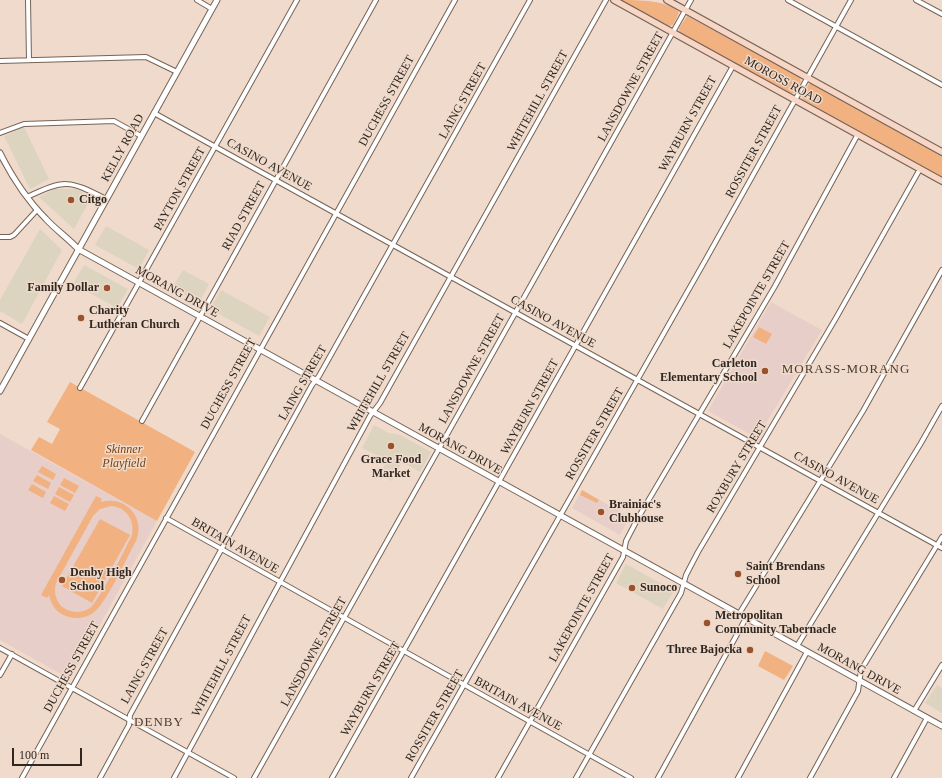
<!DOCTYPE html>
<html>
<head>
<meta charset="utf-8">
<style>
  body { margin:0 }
  #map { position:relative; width:942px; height:778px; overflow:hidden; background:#efdacb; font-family:"Times New Roman",serif }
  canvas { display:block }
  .scale { position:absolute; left:12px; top:748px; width:70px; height:18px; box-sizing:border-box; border:2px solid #2f2721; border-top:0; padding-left:5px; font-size:12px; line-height:14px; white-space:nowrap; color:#2f2721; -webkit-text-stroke:3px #efdacb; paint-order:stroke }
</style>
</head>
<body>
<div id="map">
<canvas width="942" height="778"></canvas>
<div class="scale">100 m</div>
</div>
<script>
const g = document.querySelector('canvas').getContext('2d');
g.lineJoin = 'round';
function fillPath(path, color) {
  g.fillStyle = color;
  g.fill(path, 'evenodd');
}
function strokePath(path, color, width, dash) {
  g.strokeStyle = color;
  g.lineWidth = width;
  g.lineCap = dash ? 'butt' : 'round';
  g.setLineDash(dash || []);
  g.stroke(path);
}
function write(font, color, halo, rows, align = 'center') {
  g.font = font + ' "Times New Roman",serif';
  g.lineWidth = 3;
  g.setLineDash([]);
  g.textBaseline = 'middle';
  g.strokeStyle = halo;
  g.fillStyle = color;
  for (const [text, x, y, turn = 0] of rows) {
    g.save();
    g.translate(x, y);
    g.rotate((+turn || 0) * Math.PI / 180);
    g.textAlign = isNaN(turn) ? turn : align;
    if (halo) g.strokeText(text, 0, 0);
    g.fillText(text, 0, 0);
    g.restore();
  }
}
fillPath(new Path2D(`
  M24 127 49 179 30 189 4 136Z
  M54 189H77L91 198 74 229 39 197Z
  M106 226 149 250 139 269 95 245Z
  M40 229 62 250 22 324 0 311V300Z
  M84 265 128 289 117 308 73 284Z
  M183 270 209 284 199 303 172 288Z
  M221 290 270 317 259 336 210 309Z
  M374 425 389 433 400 435 431 452 420 472 402 462 392 481 380 475 387 460 362 448Z
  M626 564 674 591 663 609 616 583Z
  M937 685 942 688V713L925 703Z`), '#ddd4bf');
fillPath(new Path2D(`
  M771 302 822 330 757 438 708 411Z
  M0 434 157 521 70 679 0 640Z
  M582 490 630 517 620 535 572 508Z`), '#e8cec8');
fillPath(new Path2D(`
  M621 0C636 0 671 0 679 13L673 25 669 26Z
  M687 16 800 77 801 82 796 92 791 94 682 34 679 31V28Z
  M809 84H812L942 156V177L803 101 802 96Z
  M759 327 772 334 766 344 753 337Z
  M70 382 195 452 157 521 31 450 39 437 52 444 60 429 47 422Z
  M42 466 56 474 53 480 38 472Z
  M37 475 51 483 48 489 33 481Z
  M64 478 79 486 75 493 60 485Z
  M32 484 46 492 43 498 28 490Z
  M59 487 74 495 70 502 55 494Z
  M582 490 599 500 597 503 580 495Z
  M54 496 69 504 65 511 50 503Z
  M96 496 102 499 101 502C125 495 146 517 136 541 127 557 106 604 93 613 85 619 74 619 66 616 57 613 51 605 49 595L47 598 41 595ZM111 506C126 507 135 520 132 535 126 548 99 601 90 608 81 614 69 613 61 606 55 599 54 591 56 583L93 516 100 509Z
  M100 519 130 535 92 603 62 586Z
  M765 651 793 666 784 680 758 666Z`), '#f1b180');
const minor = new Path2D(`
  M28 0 29 60
  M197 0 212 9
  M788 0 942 85
  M916 0 942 14
  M0 61 146 57 177 72
  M154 113 942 548
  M0 133 24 124 114 121 141 136
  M27 197C65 179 69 180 106 199
  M0 237H10L14 235 37 210
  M0 323 29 339
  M80 388 297 0
  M142 421 376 0
  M166 518 631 778
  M739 614 863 411 942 270
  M797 646 921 443 942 406
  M0 648 234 778
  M0 675 12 654
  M914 711 942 665
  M22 778 455 0
  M100 778 129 725 130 715 312 385 319 376 530 0
  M174 778 370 416 380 403 606 0
  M254 778 691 0
  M332 778 733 66
  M411 778 706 259 851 0
  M498 778 623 557 626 541 638 518 775 286 858 134
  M576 778 681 593 686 575 698 552 836 318 920 169
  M658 778 746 618
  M738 778 807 652
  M810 778 858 691 861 670 942 537
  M894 778 927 718`);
const tertiary = new Path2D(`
  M0 153C12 177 27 200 46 219 56 230 68 238 78 249L942 726
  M0 391 217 0`);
const secondary = new Path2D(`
  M614 0 942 181
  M667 0 942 152`);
strokePath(minor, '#766457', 6);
strokePath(tertiary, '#766457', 7);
strokePath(secondary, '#766457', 8);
strokePath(minor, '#fff', 4);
strokePath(tertiary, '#fff', 5);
strokePath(secondary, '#f7d6c6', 5.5);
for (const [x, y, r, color] of [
  [71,200,4,"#99522b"],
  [107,288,4,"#99522b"],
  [81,318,4,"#99522b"],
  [765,371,4,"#99522b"],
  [391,446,4,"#99522b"],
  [601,512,4,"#99522b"],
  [738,574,4,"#99522b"],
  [62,580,4,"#99522b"],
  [632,588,4,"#99522b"],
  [707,623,4,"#99522b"],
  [750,650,4,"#99522b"]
]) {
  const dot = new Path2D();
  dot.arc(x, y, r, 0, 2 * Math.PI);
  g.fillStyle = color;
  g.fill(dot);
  strokePath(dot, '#efdacb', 1.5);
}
write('12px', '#2f2721', '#efdacb', [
  ["MOROSS ROAD",783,81,29],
  ["LANSDOWNE STREET",631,87,-61],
  ["DUCHESS STREET",387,101,-61],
  ["LAING STREET",463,101,-61],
  ["WHITEHILL STREET",538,101,-61],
  ["WAYBURN STREET",688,124,-61],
  ["KELLY ROAD",123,148,-61],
  ["ROSSITER STREET",754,152,-61],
  ["CASINO AVENUE",269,165,29],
  ["PAYTON STREET",180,189,-61],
  ["RIAD STREET",244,216,-61],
  ["MORANG DRIVE",177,292,29],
  ["LAKEPOINTE STREET",757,295,-60],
  ["CASINO AVENUE",553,322,29],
  ["LANSDOWNE STREET",472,369,-61],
  ["WHITEHILL STREET",379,382,-60],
  ["LAING STREET",303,383,-60],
  ["DUCHESS STREET",229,384,-61],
  ["WAYBURN STREET",530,407,-61],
  ["ROSSITER STREET",595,434,-60],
  ["MORANG DRIVE",460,449,29],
  ["ROXBURY STREET",737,467,-59],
  ["CASINO AVENUE",836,478,29],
  ["BRITAIN AVENUE",235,546,30],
  ["LAKEPOINTE STREET",582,608,-61],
  ["LANSDOWNE STREET",314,652,-61],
  ["LAING STREET",145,666,-61],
  ["WHITEHILL STREET",222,666,-62],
  ["DUCHESS STREET",72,667,-61],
  ["MORANG DRIVE",859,669,29],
  ["WAYBURN STREET",371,689,-60],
  ["BRITAIN AVENUE",518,704,29],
  ["ROSSITER STREET",435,716,-60]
]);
write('bold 12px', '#2f2721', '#efdacb', [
  ["Citgo",79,200],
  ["Family Dollar",99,288,"right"],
  ["Charity",89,311],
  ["Lutheran Church",89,325],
  ["Carleton",757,364,"right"],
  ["Elementary School",757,378,"right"],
  ["Grace Food",391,460,"center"],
  ["Market",391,474,"center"],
  ["Brainiac's",609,505],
  ["Clubhouse",609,519],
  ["Saint Brendans",746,567],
  ["School",746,581],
  ["Denby High",70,573],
  ["School",70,587],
  ["Sunoco",640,588],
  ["Metropolitan",715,616],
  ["Community Tabernacle",715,630],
  ["Three Bajocka",742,650,"right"]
], 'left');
write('italic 12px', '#77410e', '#efdacb', [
  ["Skinner",124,450],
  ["Playfield",124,464]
]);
g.letterSpacing = '1px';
write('13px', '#4c3c30', '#efdacb', [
  ["MORASS-MORANG",846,370],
  ["DENBY",159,723]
]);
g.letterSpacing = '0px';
</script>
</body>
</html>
